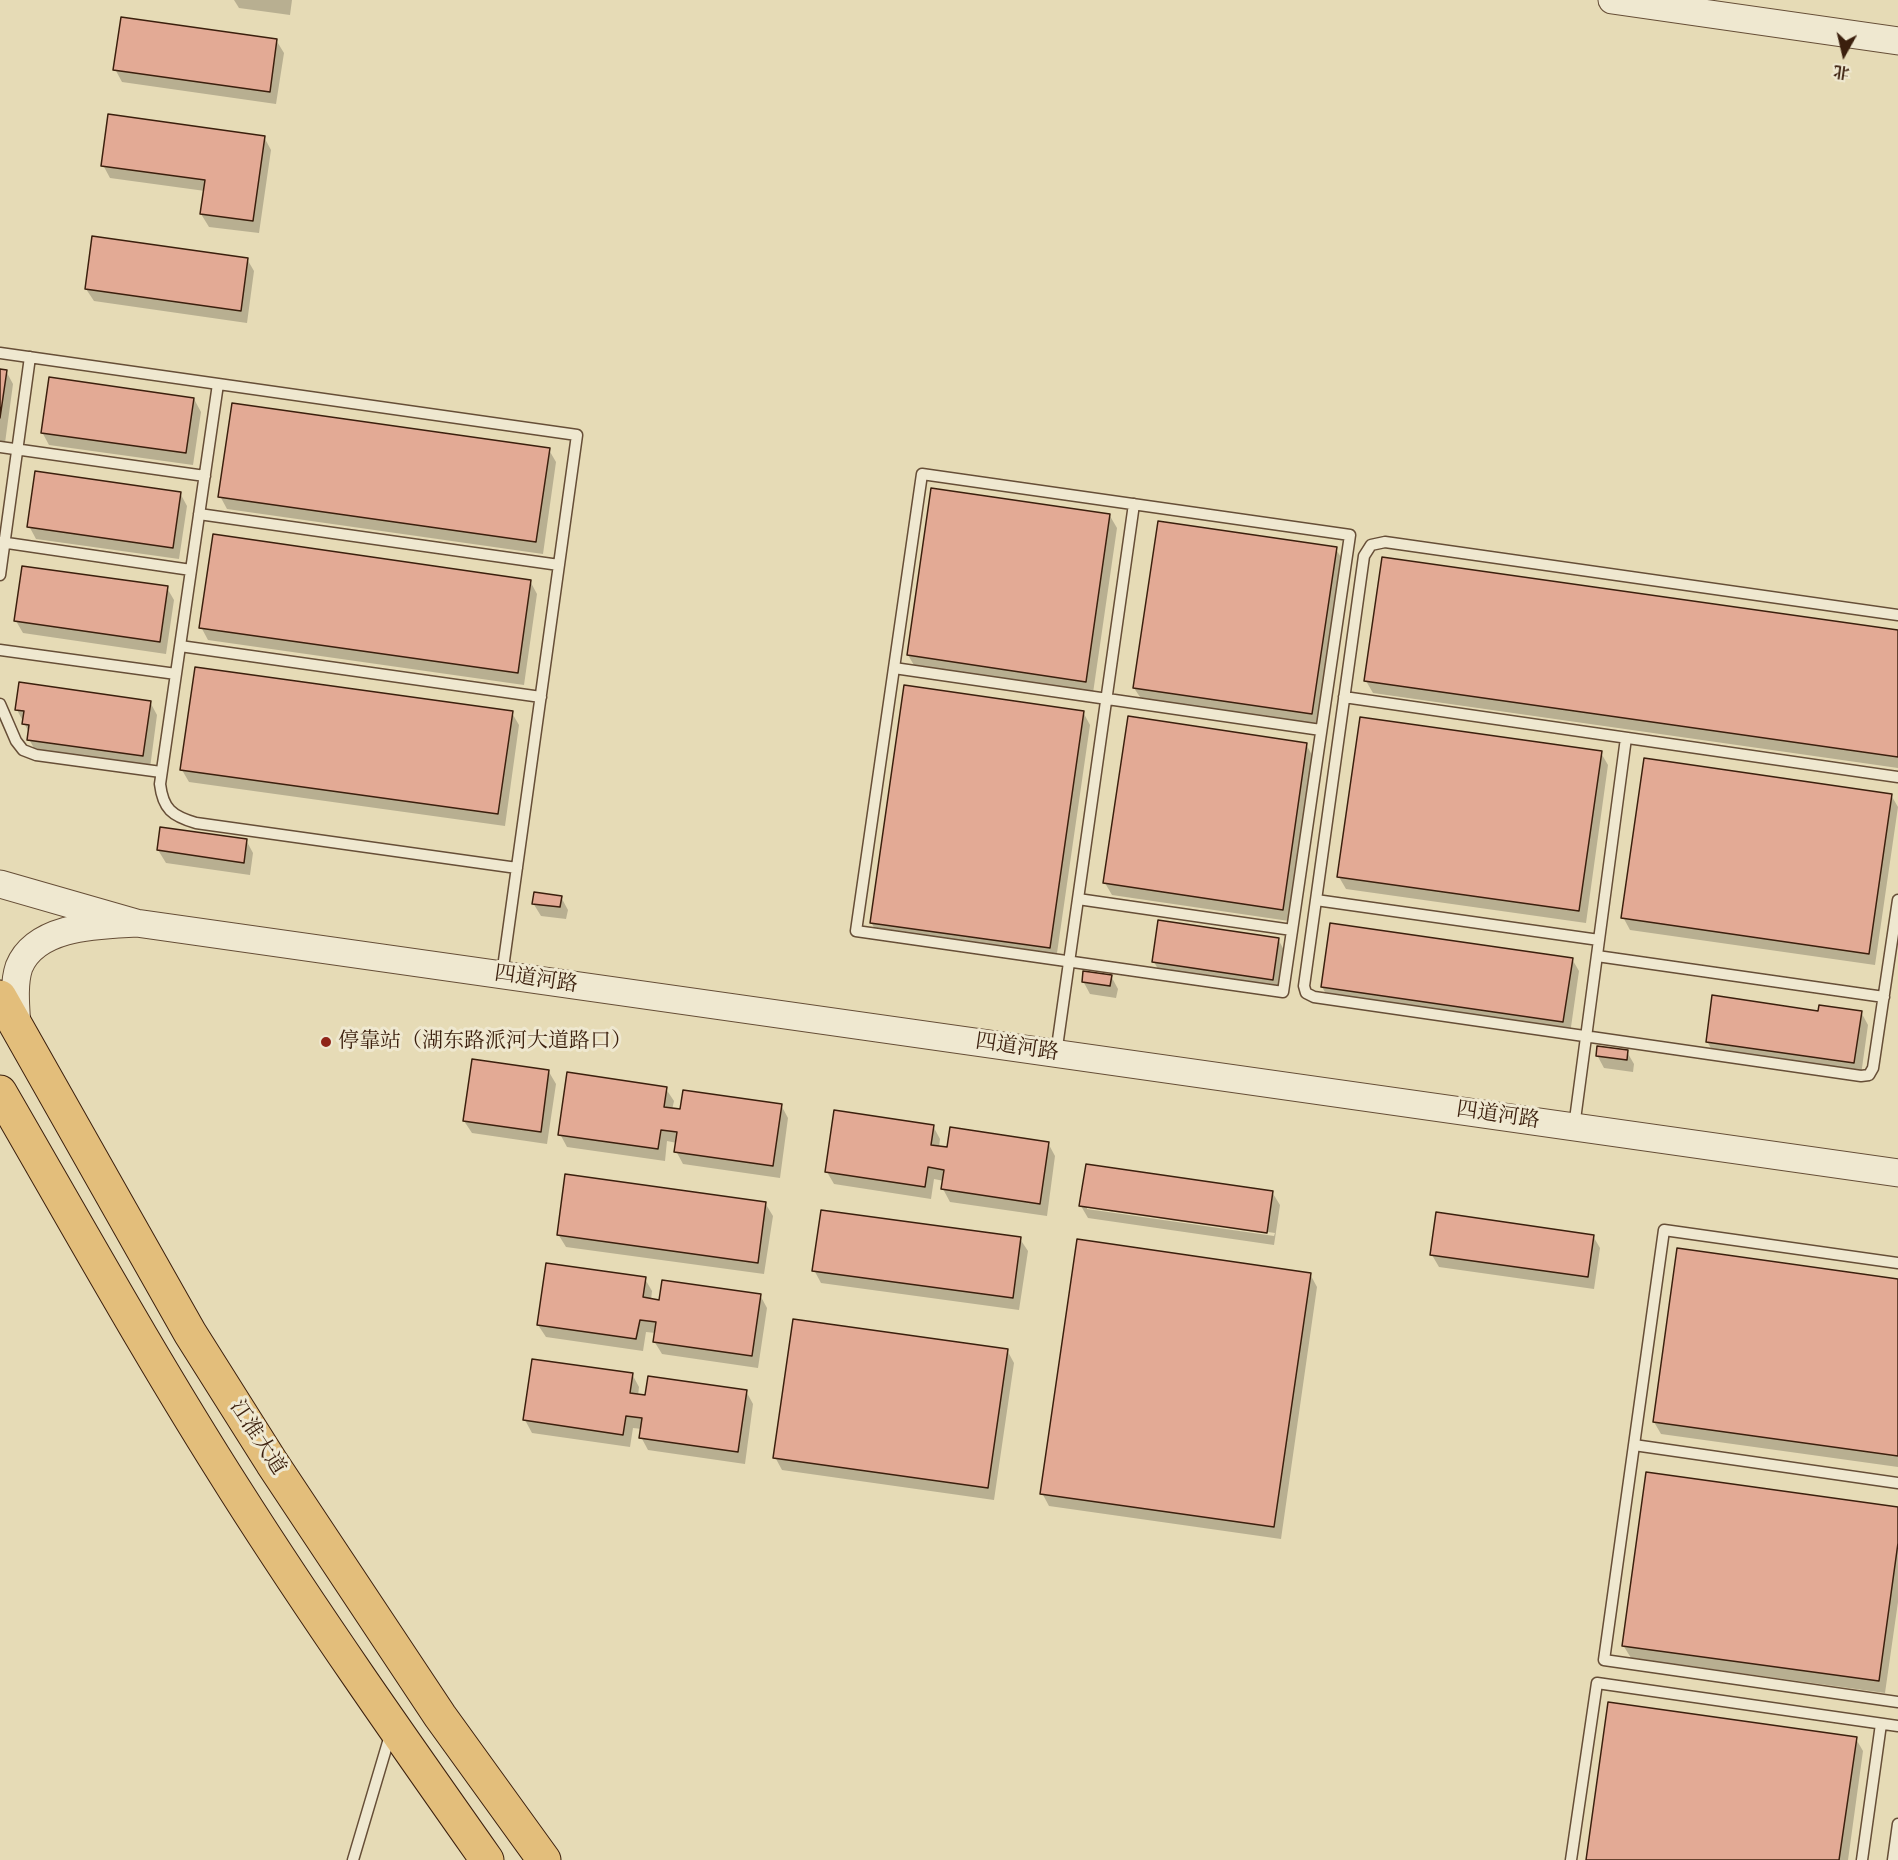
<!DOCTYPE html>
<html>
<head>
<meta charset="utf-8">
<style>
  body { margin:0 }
  #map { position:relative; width:1898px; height:1860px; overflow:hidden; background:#e6dbb6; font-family:"Libre Bodoni","Noto Serif SC",serif }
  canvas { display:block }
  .north { position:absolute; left:1814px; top:24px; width:60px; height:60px; -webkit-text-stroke:4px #efe8d0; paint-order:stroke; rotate:188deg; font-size:16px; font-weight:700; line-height:24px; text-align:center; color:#3b1f0d }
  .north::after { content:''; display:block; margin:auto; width:21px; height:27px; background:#3b1f0d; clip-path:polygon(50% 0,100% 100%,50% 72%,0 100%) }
</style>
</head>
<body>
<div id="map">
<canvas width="1898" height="1860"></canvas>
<div class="north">北</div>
</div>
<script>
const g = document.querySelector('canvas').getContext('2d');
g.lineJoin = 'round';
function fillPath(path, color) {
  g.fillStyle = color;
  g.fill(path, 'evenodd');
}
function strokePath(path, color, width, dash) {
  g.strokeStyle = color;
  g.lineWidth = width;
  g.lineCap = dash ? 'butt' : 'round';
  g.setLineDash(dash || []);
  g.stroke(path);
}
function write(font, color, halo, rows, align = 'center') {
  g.font = font + ' "Libre Bodoni","Noto Serif SC",serif';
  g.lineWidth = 6;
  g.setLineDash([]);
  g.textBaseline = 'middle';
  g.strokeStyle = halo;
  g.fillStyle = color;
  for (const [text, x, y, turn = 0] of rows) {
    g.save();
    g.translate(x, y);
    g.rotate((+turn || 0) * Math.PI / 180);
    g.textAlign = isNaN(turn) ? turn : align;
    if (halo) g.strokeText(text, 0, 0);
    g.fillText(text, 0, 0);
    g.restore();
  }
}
fillPath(new Path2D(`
  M234 0H292L290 15 239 8Z
  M276 40 284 53 276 104 122 82 115 69Z
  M264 137 271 150 259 233 209 227 201 214 205 191 110 178 103 165Z
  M247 259 254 271 247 323 94 301 86 289Z
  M0 371H6L13 384 5 443 0 442Z
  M194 399 201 412 193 465 49 445 42 432Z
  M549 450 556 462 543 554 227 509 220 496Z
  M180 493 187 506 179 559 36 539 29 526Z
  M1110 516 1117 528 1093 693 915 667 908 655Z
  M1336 549 1343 561 1319 726 1142 700 1134 688Z
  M530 581 537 594 524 685 208 640 201 627Z
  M167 588 174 600 166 654 23 633 16 621Z
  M1898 631V768L1373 693 1366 681Z
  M150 702 157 715 150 768 36 752 29 739 30 734 17 710Z
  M1083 712 1090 725 1056 960 878 935 871 922Z
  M512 713 519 725 505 826 189 782 182 770Z
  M1306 744 1313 757 1289 921 1112 895 1105 883Z
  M1601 753 1608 765 1586 923 1346 889 1339 877Z
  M1891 795 1898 807 1875 965 1630 930 1623 917Z
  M246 840 253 853 250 875 166 863 158 850Z
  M561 897 568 910 566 919 541 916 533 903Z
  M1278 939 1285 952 1280 992 1161 974 1154 962Z
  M1572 959 1579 971 1570 1034 1329 999 1322 987Z
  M1111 976 1118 989 1116 998 1090 994 1083 981Z
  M1820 1012H1861L1868 1025 1861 1075 1714 1054 1707 1041Z
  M1627 1052 1634 1064 1633 1072 1604 1068 1597 1055Z
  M549 1072 556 1084 547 1144 472 1133 464 1121Z
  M666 1089 674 1101 672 1110 781 1105 788 1118 780 1178 683 1164 676 1151 677 1143 667 1141 665 1161 567 1147 560 1134Z
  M933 1126 940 1139 939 1147 948 1149 1048 1143 1055 1156 1047 1216 950 1202 943 1189 944 1181 934 1179 931 1199 834 1184 827 1172Z
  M1272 1192 1280 1205 1274 1245 1088 1218 1081 1206ZM1087 1206 1275 1233 1274 1236 1087 1209Z
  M765 1203 773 1216 764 1274 566 1247 558 1234Z
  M1593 1236 1600 1248 1594 1289 1439 1267 1432 1255Z
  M1020 1239 1028 1251 1019 1310 821 1283 814 1270Z
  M1310 1274 1317 1287 1281 1539 1049 1506 1042 1493Z
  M645 1279 652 1291 651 1300 660 1301 760 1295 767 1308 758 1368 662 1354 654 1341 656 1333 646 1332 643 1351 546 1337 538 1325Z
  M1898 1281V1467L1661 1434 1654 1422Z
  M1007 1350 1014 1363 994 1500 782 1470 775 1457Z
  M632 1374 639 1387 638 1396 746 1391 753 1404 745 1464 648 1450 641 1437 642 1429 633 1428 630 1447 532 1433 525 1420Z
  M1898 1508V1602L1885 1693 1631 1658 1623 1645Z
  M1856 1739 1863 1751 1848 1860H1587Z`), '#0003');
const building = new Path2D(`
  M121 17 277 39 270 92 113 70Z
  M108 114 265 136 253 221 200 214 205 180 101 166Z
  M92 236 248 258 241 311 85 289Z
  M0 369 7 370 0 418Z
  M49 377 194 398 186 453 41 433Z
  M232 403 550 448 536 542 218 497Z
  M35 471 181 492 173 548 27 527Z
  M931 488 1110 514 1086 682 907 655Z
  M1158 521 1337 547 1312 714 1133 688Z
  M213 534 531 580 518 673 199 628Z
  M1382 557 1898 630V757L1364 681Z
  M22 566 168 586 160 642 14 621Z
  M195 667 513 711 498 814 180 770Z
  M19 682 151 701 143 756 27 740 29 725 22 724 24 711 15 710Z
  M904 685 1084 711 1050 948 870 923Z
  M1128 716 1307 743 1283 910 1103 883Z
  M1360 717 1602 751 1579 911 1337 877Z
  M1644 758 1892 794 1869 954 1621 918Z
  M160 827 247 839 244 863 157 850Z
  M534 892 562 896 560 907 532 904Z
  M1158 920 1279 938 1273 980 1152 962Z
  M1330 923 1573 958 1563 1022 1321 987Z
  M1083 971 1112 975 1110 986 1082 982Z
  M1712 995 1818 1011 1819 1005 1862 1011 1854 1063 1706 1042Z
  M1597 1046 1628 1050 1627 1060 1596 1056Z
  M472 1059 549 1070 541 1132 463 1121Z
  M567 1072 667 1087 664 1107 680 1109 683 1090 782 1104 773 1166 674 1152 677 1132 661 1130 658 1149 558 1135Z
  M834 1110 934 1125 931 1145 947 1147 950 1127 1049 1142 1040 1204 941 1189 944 1170 928 1167 925 1187 825 1172Z
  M1086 1164 1273 1191 1267 1233 1079 1206Z
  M565 1174 766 1202 758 1263 557 1235Z
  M821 1210 1021 1237 1013 1298 812 1271Z
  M1436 1212 1594 1235 1588 1277 1430 1255Z
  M1077 1239 1311 1273 1274 1527 1040 1494Z
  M1677 1248 1898 1279V1456L1653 1422Z
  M546 1263 646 1277 643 1297 659 1300 662 1280 761 1294 752 1356 653 1342 656 1322 640 1320 636 1339 537 1325Z
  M793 1319 1008 1349 988 1488 773 1458Z
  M532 1359 633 1373 630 1393 645 1395 648 1376 747 1390 738 1452 639 1438 642 1418 626 1416 623 1435 523 1420Z
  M1646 1472 1898 1507V1543L1879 1681 1622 1646Z
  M1608 1702 1857 1737 1839 1860H1586Z`);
fillPath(building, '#e3aa95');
strokePath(building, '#3b1f0d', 1.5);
const service = new Path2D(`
  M0 353 577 435 502 975
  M218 384 160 784C163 809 172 816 196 823L517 868
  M0 447 205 476
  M922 474 1350 535 1283 992 856 931Z
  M199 514 559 565
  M0 542 191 570
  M0 575 30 357
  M1898 615 1385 542 1371 545 1364 556 1304 986 1306 993 1314 997 1861 1076 1869 1075 1873 1068 1898 900
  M180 646 541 697
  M0 650 176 674
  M894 668 1321 730
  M1344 697 1898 777
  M0 704 16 741 23 750 36 755 161 772
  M1078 899 1292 930
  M1316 900 1599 940
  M1597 956 1884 997
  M1056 1054 1134 504
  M1574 1127 1626 738
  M1898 1263 1664 1230 1604 1660 1898 1702
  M1634 1445 1898 1483
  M353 1860 391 1732
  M1571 1860 1597 1683 1898 1726
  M1862 1860 1881 1724
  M1893 1860 1898 1824`);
const tertiary = new Path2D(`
  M1612 0 1898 41
  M0 884 136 923C100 925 36 925 19 967 13 985 16 1009 17 1028
  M136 923 1898 1173`);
const primary = new Path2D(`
  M0 997 190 1333 272 1463 440 1716 544 1860
  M0 1092C77 1225 152 1360 235 1490 315 1616 401 1738 487 1860`);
strokePath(service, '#664e37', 13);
strokePath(tertiary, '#664e37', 29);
strokePath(primary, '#3b1f0d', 35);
strokePath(service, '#efe8d0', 10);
strokePath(tertiary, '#efe8d0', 27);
strokePath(primary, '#e3be7b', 33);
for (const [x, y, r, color] of [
  [326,1042,6,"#8f2418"]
]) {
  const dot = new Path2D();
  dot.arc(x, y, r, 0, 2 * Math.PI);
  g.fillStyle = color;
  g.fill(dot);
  strokePath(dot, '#efe8d0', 2);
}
write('21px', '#3b1f0d', '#efe8d0', [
  ["四道河路",536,980,8],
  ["四道河路",1017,1048,8],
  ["四道河路",1498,1116,8],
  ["江淮大道",257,1438,57]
]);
write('21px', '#3b1f0d', '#efe8d0', [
  ["停靠站（湖东路派河大道路口）",338,1042]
], 'left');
</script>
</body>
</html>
